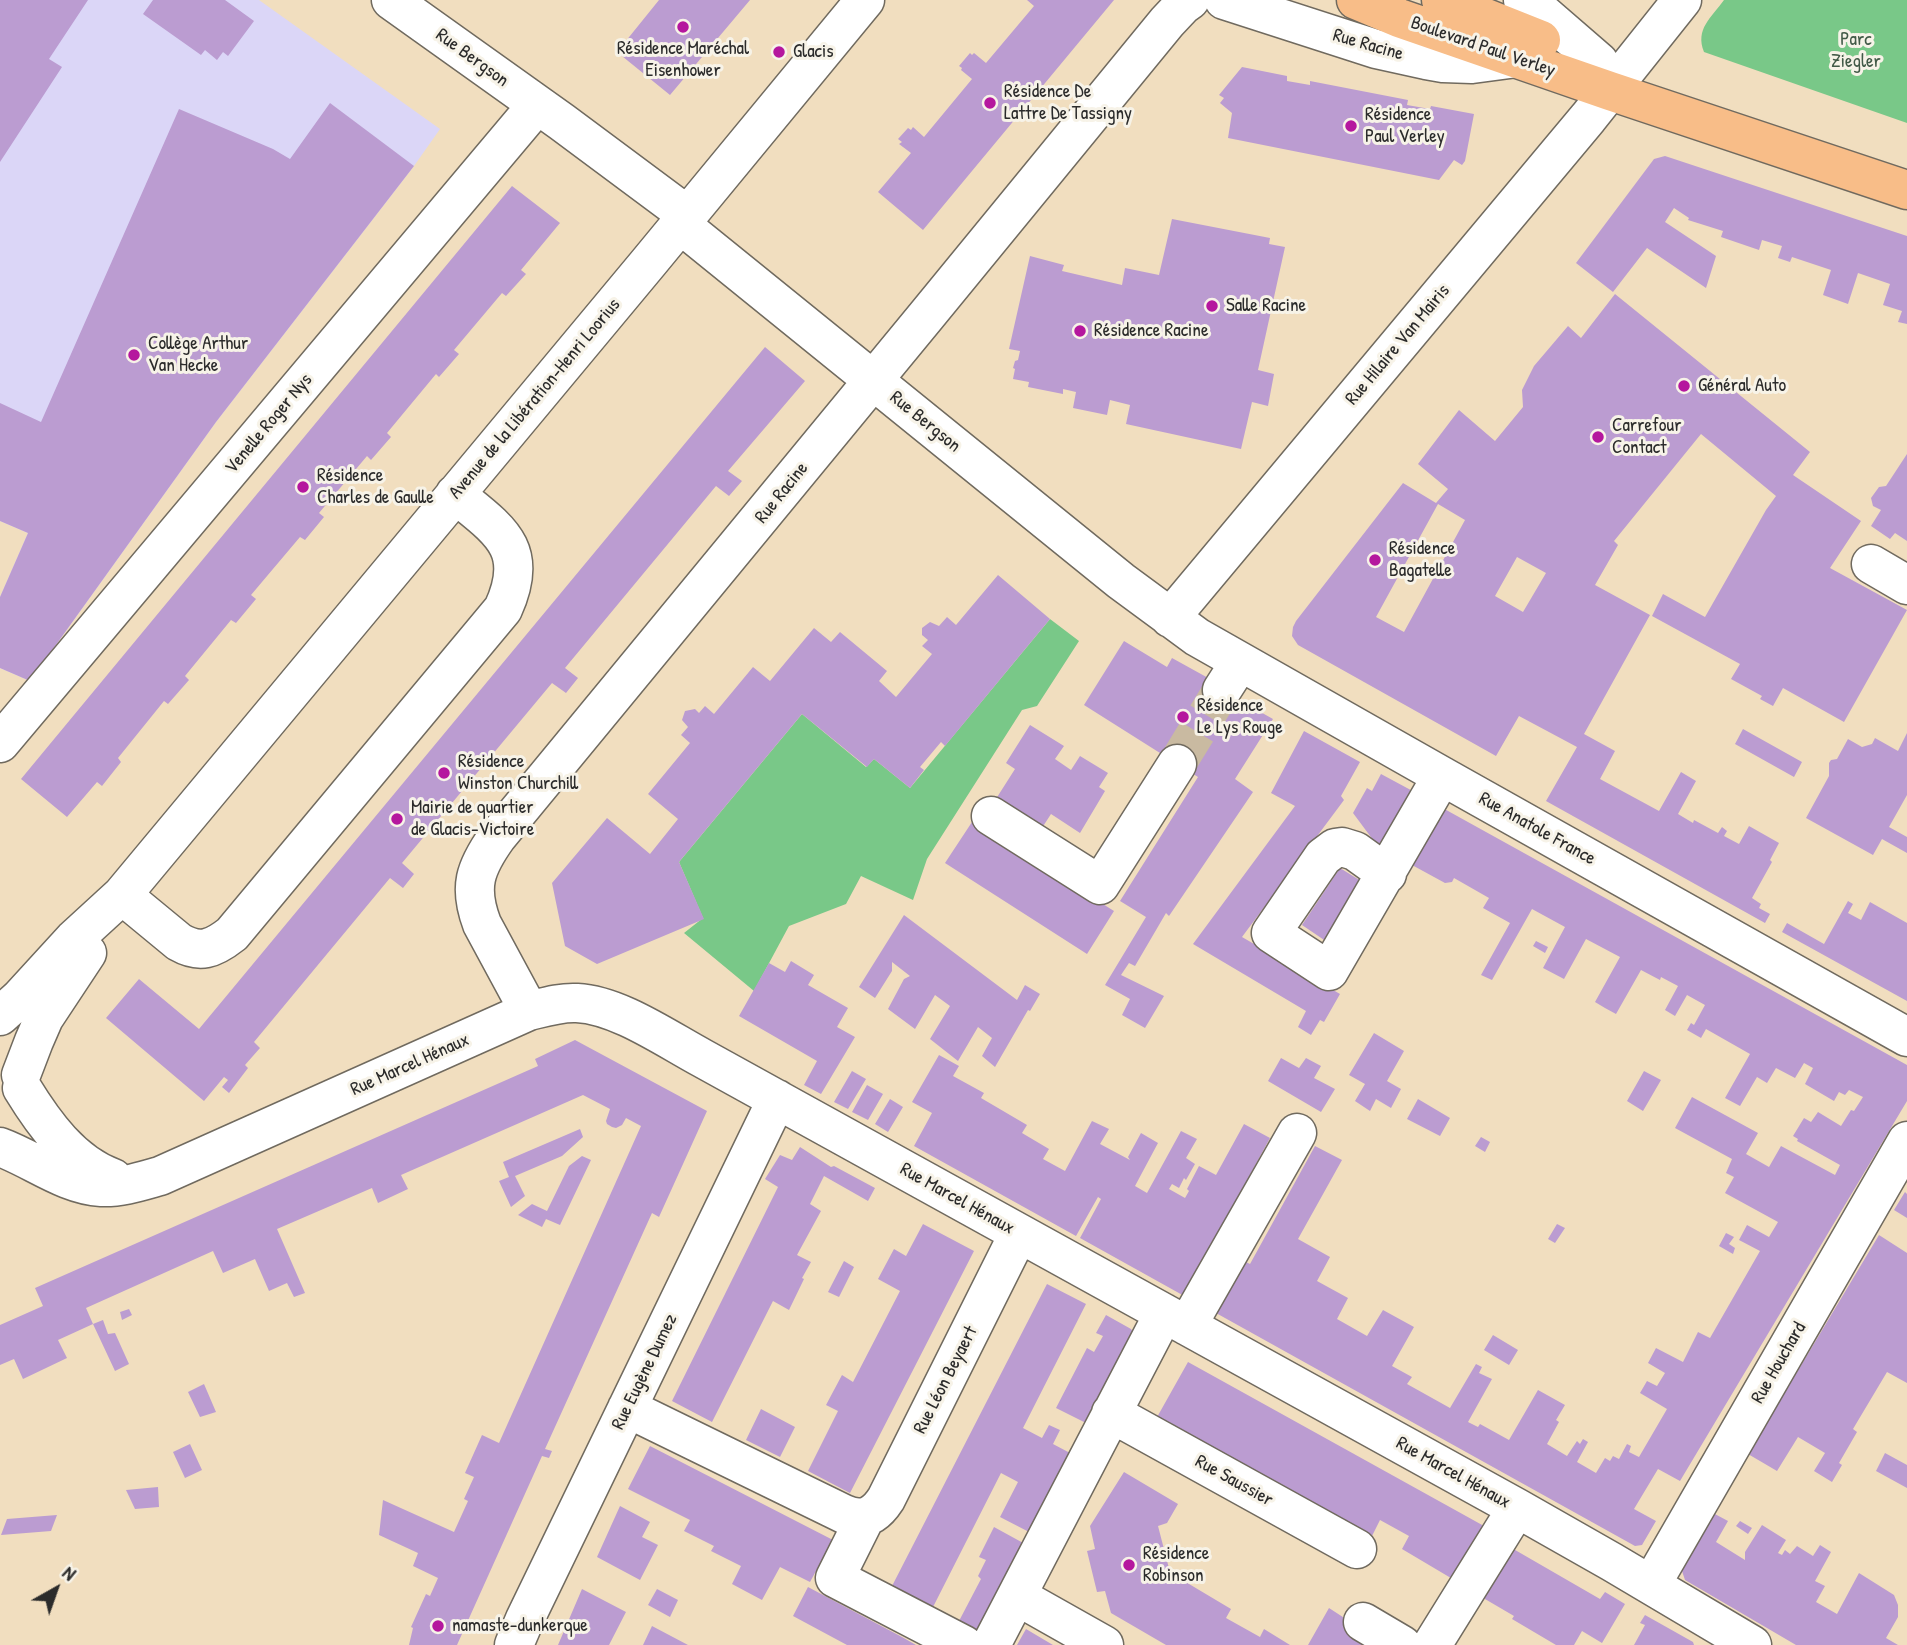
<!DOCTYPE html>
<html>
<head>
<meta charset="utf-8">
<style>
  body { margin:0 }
  #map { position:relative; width:1907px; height:1645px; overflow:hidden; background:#f1debf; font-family:"Patrick Hand",sans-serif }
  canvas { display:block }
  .north { position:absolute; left:21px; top:1554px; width:70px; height:70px; -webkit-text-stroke:5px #f7f3e8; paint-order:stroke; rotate:40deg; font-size:19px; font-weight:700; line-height:28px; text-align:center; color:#2b2b2b }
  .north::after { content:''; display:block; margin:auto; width:24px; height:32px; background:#2b2b2b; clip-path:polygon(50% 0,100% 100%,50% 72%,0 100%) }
</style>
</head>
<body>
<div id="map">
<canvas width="1907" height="1645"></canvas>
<div class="north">N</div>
</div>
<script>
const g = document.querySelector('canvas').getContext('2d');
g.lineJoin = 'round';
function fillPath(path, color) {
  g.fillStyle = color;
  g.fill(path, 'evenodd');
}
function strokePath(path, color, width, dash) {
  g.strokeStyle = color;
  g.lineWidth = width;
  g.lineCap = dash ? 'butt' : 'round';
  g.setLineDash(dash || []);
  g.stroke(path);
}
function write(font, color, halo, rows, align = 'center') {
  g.font = font + ' "Patrick Hand",sans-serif';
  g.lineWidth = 6;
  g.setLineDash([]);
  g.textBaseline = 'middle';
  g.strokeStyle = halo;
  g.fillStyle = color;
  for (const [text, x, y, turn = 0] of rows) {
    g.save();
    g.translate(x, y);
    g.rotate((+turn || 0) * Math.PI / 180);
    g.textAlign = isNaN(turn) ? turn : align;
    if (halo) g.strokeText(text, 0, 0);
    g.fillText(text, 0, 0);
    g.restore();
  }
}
fillPath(new Path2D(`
  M0 0H259L440 129 414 166 216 422 30 681 0 668V597L28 533 0 521Z`), '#dbd6f7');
fillPath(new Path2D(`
  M1724 0H1907V123L1704 52C1695 29 1711 18 1724 0Z
  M1050 619 1079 641 1037 706 1022 710 927 859 913 900 861 876 846 904 789 926 754 991 684 933 703 918 679 862 802 714 866 767 874 759 910 788Z`), '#79c888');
fillPath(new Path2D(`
  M0 0H88L49 59 62 67 0 162Z
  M153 0H225L254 21 228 56 223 52 217 60 205 50 201 55 143 14Z
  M659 0H750L670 95 617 52Z
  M1027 0H1114L923 230 878 192 911 153 899 144 902 142 898 139 908 128 911 130 913 127 924 137 972 79 961 70 962 68 959 66 970 53 972 55 974 53 986 63 1034 6Z
  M1242 67 1287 76V81L1310 85V81L1408 100 1407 105 1430 109 1431 106 1474 114 1465 161 1462 165 1454 160 1439 180 1228 138 1232 113 1220 103 1224 98 1219 95Z
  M330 103 414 166 216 422 30 681 0 668V597L28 533 0 521V403L41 422 179 109 273 149 290 159Z
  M1665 156 1907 236V324L1898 322 1902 311 1883 305 1890 284 1858 273 1848 304 1823 295 1831 270 1792 257 1790 262 1778 258 1782 246 1762 240 1759 250 1721 237 1723 231 1688 220 1689 218 1674 208 1665 222 1716 256 1706 288 1647 248 1613 292 1576 263 1654 159Z
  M512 186 560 223 521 270 526 274 506 296 502 293 454 350 459 354 439 377 436 374 387 433 391 437 371 460 367 456 319 513 324 517 305 540 300 537 251 595 256 599 236 623 231 620 185 676 189 680 168 704 164 701 118 758 121 762 102 786 97 782 67 817 21 779Z
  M1172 219 1270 238 1269 244 1285 247 1258 370 1274 374 1268 406 1252 402 1241 449 1126 424 1130 405 1110 400 1107 415 1073 408 1076 392 1063 389V394L1028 387 1029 382 1013 379 1015 369 1013 368 1015 361 1018 360 1020 351 1009 349 1030 256 1064 265 1062 271 1122 285 1125 268 1159 275Z
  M1615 294 1810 452 1793 475 1861 521 1830 568 1907 610 1844 722 1783 688 1773 706 1760 699 1762 696 1731 679 1740 664 1652 616 1663 594 1705 617 1766 510 1776 496 1701 434 1614 541 1618 545 1595 585 1650 615 1584 734 1615 751 1600 779 1659 811 1681 772 1696 781 1678 814 1693 823 1694 820 1718 833 1722 827 1727 831 1724 836 1739 844 1749 826 1779 843 1770 860 1772 862 1752 898 1761 904 1759 908 1770 914 1765 923 1546 801 1577 747 1519 716 1496 756 1298 645 1292 636 1293 627 1296 621 1403 483 1436 503 1448 489 1418 464 1459 410 1495 441 1523 407 1522 390 1534 366 1568 326 1581 338ZM1438 504 1465 520 1404 632 1376 617ZM1517 557 1546 573 1523 612 1495 596Z
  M765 347 805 381 728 471 742 481 729 496 716 486 565 668 578 678 566 693 552 683 402 863 414 874 403 888 390 878 254 1042 260 1048 245 1065 248 1068 229 1093 222 1087 228 1080 224 1077 204 1101 106 1018 139 979 199 1029Z
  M1907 454V541L1895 533 1890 539 1871 526 1881 510 1873 506 1871 498 1879 487 1886 486Z
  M998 575 1050 619 945 746 941 742 920 767 924 770 910 788 874 759 867 767 802 714 679 862 704 919 597 964 565 946 552 883 607 818 650 854 678 819 648 794 690 743 681 735 688 727 682 720 685 711 695 709 699 713 705 706 714 714 753 667 770 681 814 628 831 642 840 632 887 671 879 681 896 697 932 654 922 646 928 640 922 635V628L930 622 939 626 947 617 956 625Z
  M1124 641 1167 667 1172 658 1210 679 1230 695 1273 719 1235 779 1253 792 1169 916 1166 913 1135 966 1129 963 1121 975 1164 996 1145 1028 1122 1015 1130 999 1105 985 1146 917 1120 901 1198 777 1084 705Z
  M1030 725 1064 746 1055 759 1071 770 1080 756 1108 773 1099 787 1105 791 1080 833 1051 814 1040 831 994 802 1015 769 1006 763Z
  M1743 729 1802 762 1794 777 1735 744Z
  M1304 731 1360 762 1341 796 1344 800 1242 937 1340 994 1324 1022 1320 1020 1311 1035 1298 1027 1306 1011 1193 944 1295 806 1271 793Z
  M1907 733V795L1889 827 1907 837V853L1882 839 1873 855 1806 818 1829 776V763L1831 760 1837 759 1848 739 1862 747 1872 744 1875 738 1898 751Z
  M1381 774 1420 795 1385 856 1353 813 1367 788 1372 791Z
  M1439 806 1907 1065V1101L1680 1481 1658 1469 1634 1509 1656 1521 1642 1545 1635 1546 1216 1313 1246 1262 1250 1264 1315 1146 1342 1160 1298 1239 1330 1257 1317 1281 1348 1298 1337 1319 1367 1336 1383 1310 1414 1327 1392 1366 1412 1377 1407 1384 1450 1408 1476 1364 1482 1367 1479 1373 1492 1379 1468 1422 1478 1427 1480 1424 1509 1440 1538 1390 1565 1405 1556 1420 1559 1422 1547 1444 1567 1456 1577 1441 1580 1444 1583 1439 1588 1442 1577 1462 1596 1473 1605 1458 1610 1461 1613 1456 1619 1459 1627 1444 1631 1446 1629 1452 1639 1457 1667 1409 1640 1393 1647 1381 1657 1386 1665 1373 1648 1363 1656 1348 1683 1362 1698 1332 1710 1338 1760 1251 1739 1240 1747 1225 1769 1237 1778 1222 1725 1193 1734 1177 1726 1173 1732 1159 1675 1128 1692 1097 1758 1133 1746 1154 1769 1167 1781 1146 1835 1175 1840 1165 1797 1141 1798 1139 1793 1136 1804 1118 1811 1122 1818 1112 1841 1126 1851 1110 1854 1111 1863 1097 1849 1090 1845 1095 1839 1092 1834 1101 1805 1084 1813 1068 1804 1063 1795 1078 1776 1068 1767 1083 1757 1077 1740 1106 1725 1098 1750 1054 1706 1029 1701 1038 1687 1030 1691 1023 1694 1025 1705 1005 1687 995 1675 1016 1665 1010 1678 986 1661 977 1660 980 1641 970 1616 1014 1605 1008 1595 1002 1620 957 1586 939 1564 979 1543 968 1565 927 1532 909 1492 980 1481 975 1510 923 1483 908 1489 898 1454 878 1452 882 1445 883 1412 865Z
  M972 822 1114 911 1087 954 945 863Z
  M1340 868 1369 886 1330 944 1302 925Z
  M1848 901 1853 904 1848 913 1861 920 1870 902 1907 923V1001L1782 932 1787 923 1824 944Z
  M904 915 1017 1000 1025 985 1040 994 1030 1011 1028 1010 995 1067 982 1056 992 1038 978 1027 958 1061 930 1039 950 1006 935 995 915 1029 888 1009 904 979 910 976 892 962V971L875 998 859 987Z
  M1536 941 1548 947 1545 953 1533 946Z
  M791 961 814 975 808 985 848 1008 837 1027 855 1037 821 1094 804 1085 817 1061 739 1016 769 963 785 972Z
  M1374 1033 1404 1051 1387 1081 1401 1089 1391 1108 1376 1099 1370 1111 1355 1101 1365 1084 1349 1075Z
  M575 1040 707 1111 659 1217 652 1213 545 1449 552 1451 549 1458 542 1456 457 1645H409L413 1628 411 1627 426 1594 430 1596 438 1578 413 1566 418 1553 379 1535 383 1500 454 1532 468 1501 464 1499 474 1477 465 1473 482 1435 499 1443 641 1126 626 1118 622 1125 616 1128 612 1127 607 1124 606 1121 610 1109 583 1095 401 1175 408 1189 378 1203 372 1188 277 1229 305 1293 294 1297 287 1283 269 1291 255 1259 223 1273 213 1251 86 1308 93 1324 58 1340 67 1358 23 1379 14 1359 0 1365V1325L43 1306 35 1288 538 1066 535 1059Z
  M939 1055 959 1066 953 1076 984 1093 981 1098 1027 1125 1022 1133 1049 1149 1043 1159 1065 1171 1092 1121 1109 1129 1100 1144 1130 1160 1128 1157 1141 1133 1158 1143 1135 1186 1147 1193 1181 1131 1197 1139 1186 1158 1195 1164 1186 1180 1184 1178 1179 1188 1172 1184 1169 1189 1185 1198 1189 1191 1187 1189 1199 1166 1216 1175 1244 1124 1270 1138 1213 1243 1186 1297 1080 1238 1101 1199 1098 1197 1076 1236 914 1146 932 1113 912 1102Z
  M1281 1058 1299 1068 1306 1058 1321 1066 1314 1078 1335 1089 1321 1112 1268 1081Z
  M852 1071 866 1079 848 1109 834 1102Z
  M1644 1071 1661 1080 1643 1111 1627 1101Z
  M867 1085 883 1094 868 1120 852 1112Z
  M890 1099 903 1107 888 1132 875 1124Z
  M1418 1099 1450 1118 1440 1136 1407 1119Z
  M580 1129 583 1137 562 1156 515 1176 525 1196 511 1207 499 1181 509 1177 503 1162Z
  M1481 1137 1490 1142 1485 1152 1475 1146Z
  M800 1147 831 1167 834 1166 875 1188 868 1201 824 1176 810 1204 821 1211 797 1255 811 1262 802 1278 804 1279 789 1310 773 1301 712 1422 672 1401 778 1187 765 1179 780 1155 792 1160Z
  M582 1156 591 1160 560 1225 546 1219 542 1227 518 1215 532 1204 547 1211 569 1166Z
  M1905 1192 1907 1194V1218L1894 1210Z
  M923 1224 974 1251 850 1493 808 1471 838 1411 826 1405 842 1375 853 1382 900 1291 878 1279 894 1249 906 1256Z
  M1557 1224 1565 1228 1555 1243 1548 1239Z
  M1726 1233 1734 1237 1729 1244 1735 1248 1733 1254 1719 1246Z
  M1879 1235 1907 1253V1383L1887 1372 1853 1429 1857 1432 1839 1463 1842 1465 1832 1482 1814 1471 1825 1453 1798 1437 1777 1471 1748 1454Z
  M844 1261 854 1267 839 1297 828 1292Z
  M1047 1284 1086 1304 1023 1428 1042 1438 1049 1425 1060 1430 1053 1444 1070 1453 1031 1533 1000 1517 1018 1482 1001 1473 932 1609 891 1588Z
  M129 1309 132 1315 122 1320 120 1312Z
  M1106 1315 1131 1329 1133 1332 1086 1423 1056 1408 1087 1348 1094 1352 1103 1336 1096 1333Z
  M103 1320 108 1334 115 1333 129 1364 115 1371 93 1324Z
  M1493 1335 1518 1350 1509 1365 1484 1350Z
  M1188 1362 1493 1531 1461 1584 1402 1549 1409 1536 1380 1520 1372 1536 1156 1419Z
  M204 1384 216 1412 200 1417 188 1392Z
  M761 1409 795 1427 780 1457 746 1440Z
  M190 1444 202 1470 185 1478 173 1452Z
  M650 1446 833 1540 810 1582 780 1567 762 1600 732 1584 741 1566 711 1551 714 1546 684 1531 690 1520 628 1489Z
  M1885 1453 1907 1465V1488L1876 1471Z
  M1124 1472 1178 1504 1167 1523 1158 1526 1172 1580 1179 1578 1231 1609 1226 1618 1260 1637 1264 1629 1290 1645H1166L1111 1613 1105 1591 1097 1592 1087 1551 1095 1549 1090 1526Z
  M158 1487 159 1507 135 1509 126 1490Z
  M620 1506 650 1522 642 1537 658 1545 640 1580 597 1557Z
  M1713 1513 1728 1521 1716 1542 1745 1560V1552L1762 1525 1786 1540 1778 1553 1782 1555 1785 1550 1790 1554 1797 1546 1813 1556 1820 1545 1831 1552 1815 1581 1825 1586 1816 1602 1837 1614 1859 1573 1894 1595 1898 1605V1617L1886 1638 1898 1645H1796L1685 1580 1681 1568Z
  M57 1515 51 1531 1 1535 7 1519Z
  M1740 1521 1752 1528 1748 1534 1736 1526Z
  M994 1527 1025 1544 979 1631 959 1621 981 1579 978 1576 986 1560 979 1557Z
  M1503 1543 1600 1599 1605 1592 1625 1604 1602 1643 1582 1631 1574 1645H1556L1512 1619 1514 1616 1473 1592Z
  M808 1587 902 1637 916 1645H847L793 1616Z
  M582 1589 626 1612 609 1645H558Z
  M657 1589 678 1600 670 1617 648 1605Z
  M1329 1608 1372 1636 1366 1645H1308Z
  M1645 1615 1693 1642 1694 1645H1634L1645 1625 1640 1623Z
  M652 1626 688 1645H643Z
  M1026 1629 1053 1645H1017Z`), '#bb9cd1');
strokePath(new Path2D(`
  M1177 764 1222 690`), '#c9baa1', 38, [38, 19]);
const minor = new Path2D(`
  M391 0 562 122 687 215
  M1224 0 1376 49 1426 60 1443 63 1472 64 1517 58
  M1523 0 1540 11 1599 62
  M680 224 1121 581 1197 637 1442 776 1907 1037
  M1871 564 1907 585
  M1170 618 1588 118 1682 0
  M1222 690 1240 662
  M0 743 537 105
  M991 816 1100 885 1177 764
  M1387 874 1355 851 1342 847 1335 848 1323 857 1271 933 1329 971 1442 776
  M122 895 179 942C200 954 213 949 232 934L503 609C531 548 499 530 455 494
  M529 1011 482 924C468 887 475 868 497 837 722 566 944 294 1167 22L1183 5 1190 0
  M0 1016 20 998 74 939 122 895 649 262 865 0
  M21 1075 34 1041 44 1018 87 953
  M22 1088C44 1124 72 1163 113 1178
  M0 1147C33 1159 65 1185 101 1187 121 1188 142 1181 160 1176L529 1011C545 1007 561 1002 577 1003 618 1005 665 1038 702 1058L1517 1508 1612 1562 1752 1645
  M1187 1326 1297 1133
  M627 1408 844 1514C863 1522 875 1516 886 1499L1019 1233
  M1111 1413 1357 1549
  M865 1518 835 1578 964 1645
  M1651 1585 1907 1141
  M1017 1596 1104 1645
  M1363 1622 1402 1645
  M514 1645 525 1619 777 1099
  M991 1645 1164 1313
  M1432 1645 1517 1508`);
const major = new Path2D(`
  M1356 0 1399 18 1610 91 1907 190
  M1441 0 1541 40`);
strokePath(minor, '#706a5f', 41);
strokePath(major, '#706a5f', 41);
strokePath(minor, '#fff', 38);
strokePath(major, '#f8bd88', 38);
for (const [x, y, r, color] of [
  [683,27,7,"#b5179e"],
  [779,52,7,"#b5179e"],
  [990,103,7,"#b5179e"],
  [1351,126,7,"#b5179e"],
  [1212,306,7,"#b5179e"],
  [1080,331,7,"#b5179e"],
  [134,355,7,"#b5179e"],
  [1684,386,7,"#b5179e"],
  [1598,437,7,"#b5179e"],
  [303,487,7,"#b5179e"],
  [1375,560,7,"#b5179e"],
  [1183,717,7,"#b5179e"],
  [444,773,7,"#b5179e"],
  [397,819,7,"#b5179e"],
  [1129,1565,7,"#b5179e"],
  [438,1626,7,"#b5179e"]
]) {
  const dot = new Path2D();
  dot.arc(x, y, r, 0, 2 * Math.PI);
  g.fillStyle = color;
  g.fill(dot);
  strokePath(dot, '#f7f3e8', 2.5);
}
write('19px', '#425a47', '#f7f3e8', [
  ["Parc",1856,40],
  ["Ziegler",1856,62]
]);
write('19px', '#2b2b2b', '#f7f3e8', [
  ["Rue Racine",1368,45,16],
  ["Boulevard Paul Verley",1483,47,19],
  ["Rue Bergson",472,58,36],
  ["Rue Hilaire Van Mairis",1398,345,-50],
  ["Avenue de la Libération-Henri Loorius",535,399,-50],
  ["Rue Bergson",925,422,39],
  ["Venelle Roger Nys",269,424,-50],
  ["Rue Racine",782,493,-51],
  ["Rue Anatole France",1537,829,29],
  ["Rue Marcel Hénaux",410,1065,-24],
  ["Rue Marcel Hénaux",957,1199,29],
  ["Rue Houchard",1779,1363,-60],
  ["Rue Eugène Dumez",645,1372,-64],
  ["Rue Léon Beyaert",946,1380,-63],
  ["Rue Marcel Hénaux",1453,1473,29],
  ["Rue Saussier",1234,1481,29]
]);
write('19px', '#2b2b2b', '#f7f3e8', [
  ["Résidence Maréchal",683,49,"center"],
  ["Eisenhower",683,71,"center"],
  ["Glacis",793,52],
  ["Résidence De",1004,92],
  ["Lattre De Tassigny",1004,114],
  ["Résidence",1365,115],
  ["Paul Verley",1365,137],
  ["Salle Racine",1226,306],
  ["Résidence Racine",1094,331],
  ["Collège Arthur",148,344],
  ["Van Hecke",148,366],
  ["Général Auto",1698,386],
  ["Carrefour",1612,426],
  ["Contact",1612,448],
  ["Résidence",317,476],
  ["Charles de Gaulle",317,498],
  ["Résidence",1389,549],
  ["Bagatelle",1389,571],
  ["Résidence",1197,706],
  ["Le Lys Rouge",1197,728],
  ["Résidence",458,762],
  ["Winston Churchill",458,784],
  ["Mairie de quartier",411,808],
  ["de Glacis-Victoire",411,830],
  ["Résidence",1143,1554],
  ["Robinson",1143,1576],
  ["namaste-dunkerque",452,1626]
], 'left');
</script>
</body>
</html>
